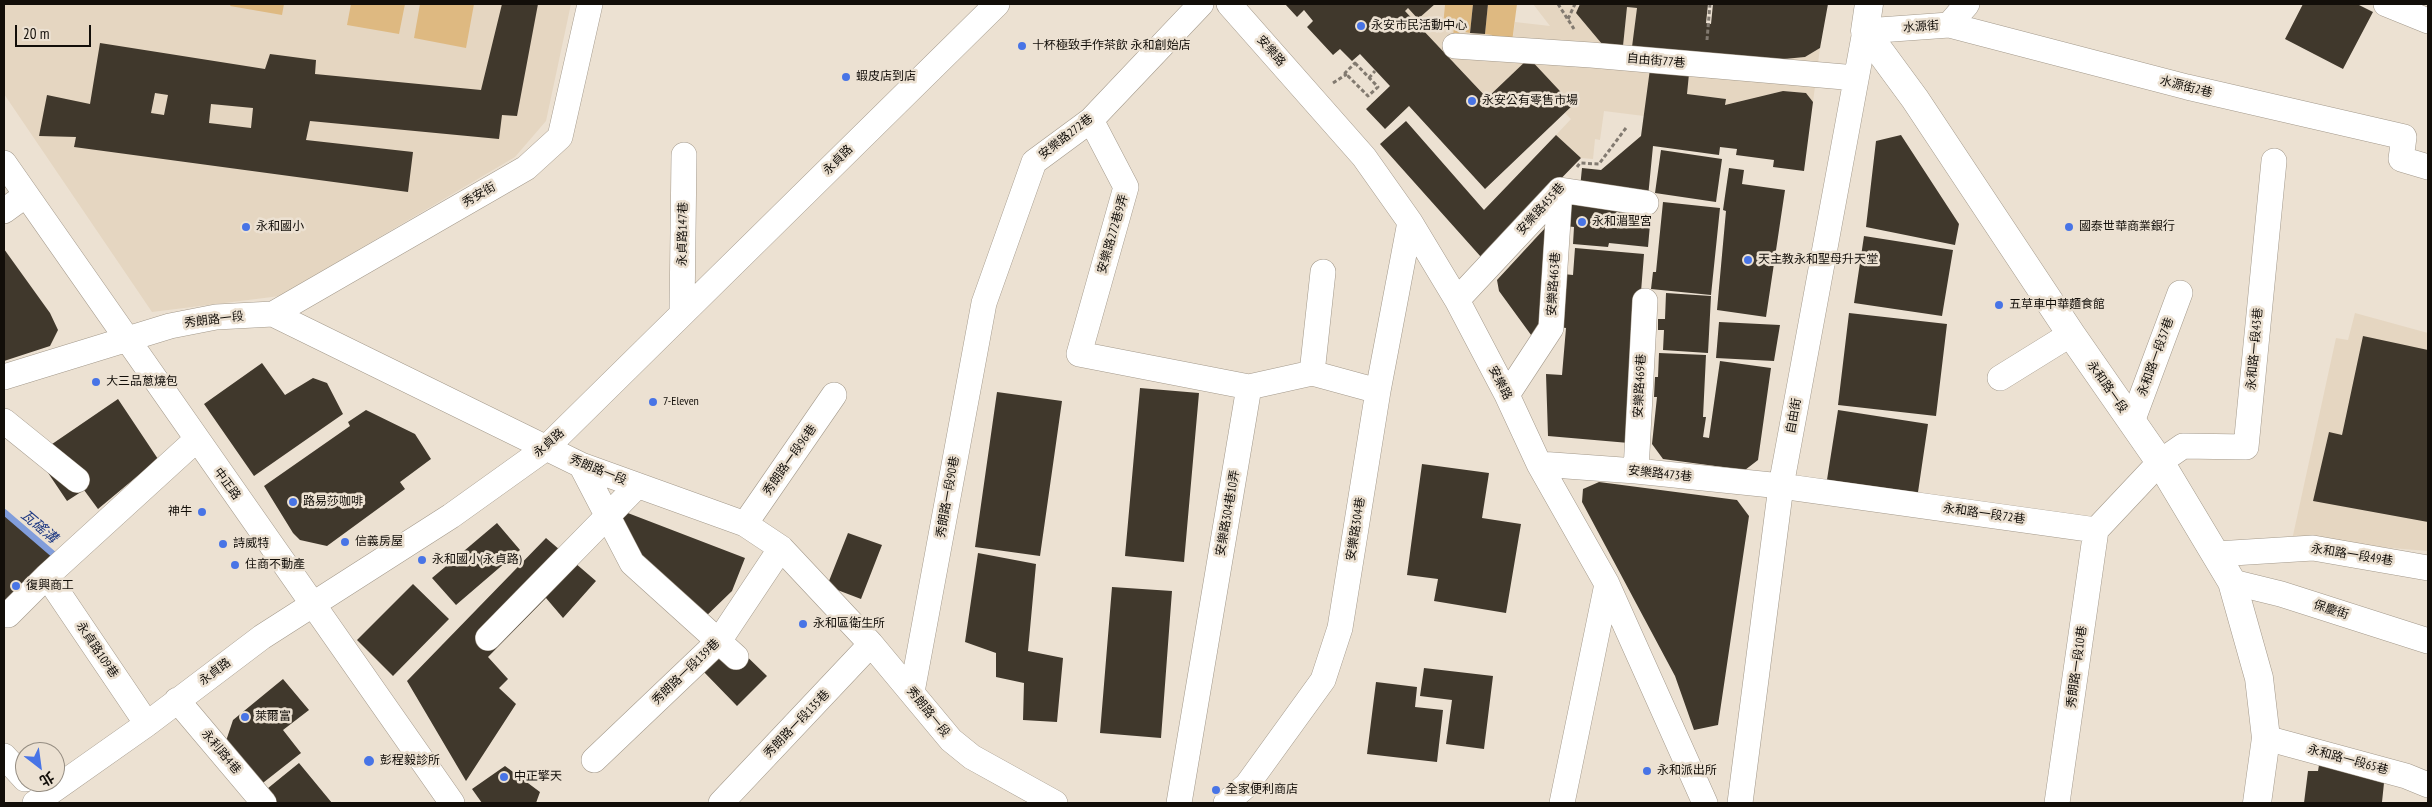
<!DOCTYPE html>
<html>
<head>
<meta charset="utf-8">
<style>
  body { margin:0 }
  #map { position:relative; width:2432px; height:807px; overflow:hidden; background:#ece1d2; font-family:"PT Sans Narrow","Noto Sans TC",sans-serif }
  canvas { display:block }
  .frame { position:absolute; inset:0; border:5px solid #120e09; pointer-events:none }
  .north { position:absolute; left:15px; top:742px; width:50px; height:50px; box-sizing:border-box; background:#ece1d2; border:1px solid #958d82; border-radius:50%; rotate:150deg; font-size:14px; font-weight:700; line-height:20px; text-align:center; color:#120e09 }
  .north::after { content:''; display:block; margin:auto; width:18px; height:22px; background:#4874e6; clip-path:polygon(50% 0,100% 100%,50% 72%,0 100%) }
  .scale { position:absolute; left:15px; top:25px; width:76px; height:22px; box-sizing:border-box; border:2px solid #120e09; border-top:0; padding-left:6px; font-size:15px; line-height:18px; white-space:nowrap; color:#120e09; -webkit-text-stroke:4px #ece1d2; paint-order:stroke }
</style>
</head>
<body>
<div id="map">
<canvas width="2432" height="807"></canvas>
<div class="frame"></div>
<div class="north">北</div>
<div class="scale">20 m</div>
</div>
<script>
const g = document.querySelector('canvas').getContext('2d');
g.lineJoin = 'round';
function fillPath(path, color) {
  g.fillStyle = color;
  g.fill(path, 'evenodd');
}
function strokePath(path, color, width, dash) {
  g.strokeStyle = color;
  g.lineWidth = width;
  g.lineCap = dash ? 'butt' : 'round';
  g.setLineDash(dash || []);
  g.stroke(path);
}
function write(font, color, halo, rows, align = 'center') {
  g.font = font + ' "PT Sans Narrow","Noto Sans TC",sans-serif';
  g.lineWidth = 5;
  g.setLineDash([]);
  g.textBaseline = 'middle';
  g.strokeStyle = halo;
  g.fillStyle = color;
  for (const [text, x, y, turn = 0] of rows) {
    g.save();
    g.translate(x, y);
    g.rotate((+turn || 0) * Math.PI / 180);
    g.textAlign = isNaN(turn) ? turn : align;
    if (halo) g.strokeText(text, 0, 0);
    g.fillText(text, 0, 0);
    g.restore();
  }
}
fillPath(new Path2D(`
  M4 4H571L546 121 515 157 280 296 152 312 4 94Z
  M1435 4H1445L1443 25 1454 27 1460 31 1493 35 1492 40 1512 42 1515 22 1550 26 1533 4H1576L1579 7 1576 13 1602 44 1623 46 1627 7 1637 8 1633 47 1742 63 1805 57 1820 48 1813 102 1806 93 1783 91 1725 105 1726 99 1687 94 1689 75 1644 116 1604 111 1600 140 1595 139 1593 159 1581 158 1556 135 1571 119 1565 113 1573 105 1529 59 1487 98 1405 11 1408 8 1418 19Z
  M2355 313 2428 333V551L2292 540 2336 338 2348 340Z`), '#e5d6c1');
fillPath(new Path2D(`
  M231 4H284L282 15 230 6Z
  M351 4H405L399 34 347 25Z
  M420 4H474L466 48 414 38Z
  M1445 4H1473L1470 33 1460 31 1459 36H1453L1454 27 1443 26Z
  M1488 4H1517L1512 42 1492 40V35L1485 34Z`), '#deb981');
strokePath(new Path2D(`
  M4 513 59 560`), '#819ddb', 8);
fillPath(new Path2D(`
  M502 4H538L517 116 502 115 499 139 310 121 306 140 413 152 408 192 74 147 76 137 39 136 47 95 90 104 100 43 265 69 270 54 316 60 315 74 481 90ZM155 93 168 95 164 115 151 113ZM211 104 253 108 251 128 209 123Z
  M1285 4H1435L1418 19 1408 8 1405 11 1487 98 1529 58 1573 105 1485 189 1409 106 1385 129 1366 109 1390 86 1360 54 1352 61 1340 49 1333 55 1307 27 1313 21 1304 10 1297 17Z
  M1473 4H1488L1485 34 1470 33Z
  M1580 4H1708L1706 23 1711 24 1713 4H1828L1820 48 1805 57 1742 63 1632 47 1637 8 1627 7 1623 46 1602 44 1576 13Z
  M2303 4H2357L2373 12 2343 69 2285 39Z
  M1650 69 1689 74 1687 94 1726 99 1725 105 1783 91 1806 93 1813 102 1804 171 1773 167 1774 160 1736 155 1737 149 1720 147 1719 155 1653 146 1648 197 1580 188 1582 168 1601 170 1641 136Z
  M1406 121 1484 210 1556 135 1581 158 1490 252 1481 257 1380 144Z
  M1901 135 1959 224 1955 245 1866 227 1876 141Z
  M1661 150 1722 159 1716 202 1655 193Z
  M1729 168 1744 170 1742 184 1785 190 1766 317 1717 310 1726 211 1723 210Z
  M1548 198 1651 213 1648 247 1609 243 1608 247 1573 244 1574 227 1545 224Z
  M1663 202 1720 208 1711 295 1651 289 1653 272H1656Z
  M1546 227 1544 329 1534 339 1499 291 1497 280Z
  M1864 236 1953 250 1942 316 1854 303Z
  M1575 248 1644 254 1629 443 1548 436 1546 374 1562 375 1566 328 1559 327 1563 274 1573 275Z
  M4 249 50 313 58 330 50 346 4 361Z
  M1666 293 1711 296 1708 353 1663 350 1664 330H1658V319H1665Z
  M1849 313 1947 324 1936 416 1838 405Z
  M1719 322 1780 325 1774 361 1716 358Z
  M2363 336 2428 350V522L2313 501 2329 432 2342 435Z
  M1659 353 1706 355 1703 417H1706L1703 437 1709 438 1720 361 1771 368 1758 460 1745 470 1663 459 1652 444 1657 397H1654L1655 377H1658Z
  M262 363 285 395 313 378 327 383 343 414 254 476 204 404Z
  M1140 388 1199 393 1184 562 1125 556Z
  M997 392 1062 401 1040 556 975 547Z
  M118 399 158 459 98 509 84 490 67 501 36 455Z
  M366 410 415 434 431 459 400 482 405 489 327 546 300 540 293 533 264 486 350 426 348 422Z
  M1838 410 1928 424 1917 499 1826 486Z
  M1422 464 1489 473 1482 518 1521 524 1506 613 1434 601 1438 579 1407 575Z
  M1599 482 1737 500 1749 516 1718 725 1694 730 1675 676 1582 502 1583 489Z
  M620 510 745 558 732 591 700 622 611 539Z
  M4 516 54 559 4 612Z
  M497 523 520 550 456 605 432 578Z
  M848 533 882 545 861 599 827 586Z
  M546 538 596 581 563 618 546 598 488 657 508 679 499 688 516 704 466 781 407 681Z
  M978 553 1036 564 1028 651 1063 658 1057 722 1023 720 1024 683 996 677V653L965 642Z
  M413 584 449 619 393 676 357 640Z
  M1112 587 1172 591 1161 738 1100 733Z
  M732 642 767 676 737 706 703 671Z
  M1424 668 1493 676 1484 749 1446 744 1452 700 1420 696Z
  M283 679 309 710 283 730 301 753 259 786 225 744 233 720Z
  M1376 682 1417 687 1415 707 1443 710 1437 762 1367 754Z
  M299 763 332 803H270L262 793Z
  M2319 765 2384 783 2382 802 2304 803 2308 771H2318Z
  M505 766 540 792 536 803H482L472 789Z`), '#40382c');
const minor = new Path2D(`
  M1229 4 1364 157 1410 222 1457 300 1507 395 1539 464 1607 584 1705 803
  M2386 4 2428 21
  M1949 25 2187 87 2404 137 2401 159 2428 167
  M1455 46 1591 55 1856 78
  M1091 120 1126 187 1079 354 1249 387
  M4 163 452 803
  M1560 190 1646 203
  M4 211 26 195
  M1457 300 1560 190
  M682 313 684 155
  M273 314 526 168 560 137 590 4
  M1312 373 1378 391
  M4 377 170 326 216 317 273 314 581 465 745 524 781 548 871 644 951 740 972 757 1055 803
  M2000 378 2071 334
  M1507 395 1551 328 1560 190
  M4 421 77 480
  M2132 422 2180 293
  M1539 464 1636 471 1781 486 2096 530
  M581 465 632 563 736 657
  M1636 471 1645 301
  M745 524 834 395
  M2096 530 2160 462 2183 446 2246 447 2274 161
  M2216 554 2313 548 2428 568
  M47 576 147 724
  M2232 582 2281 594 2428 641
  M8 615 47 576 196 440
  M488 638 637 486
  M912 692 984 303 1034 162 1091 120 1201 4
  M177 700 264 803
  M2266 738 2406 776 2428 785
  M4 756 25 779
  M594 760 719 641 781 548
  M35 803 147 724 262 637 451 516 546 448 997 4
  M721 803 871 644
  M1179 803 1249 387 1312 373 1323 272
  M1226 803 1247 785 1323 680 1340 628 1378 391 1410 222
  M1562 803 1607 584
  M1740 803 1781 486 1865 31 1949 25 1967 4
  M2057 803 2096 530`);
const major = new Path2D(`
  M1869 4 1865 31 1915 99 2071 334 2160 462 2232 582 2259 678 2266 738 2257 803`);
strokePath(minor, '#a3998b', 26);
strokePath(major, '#a3998b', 29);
strokePath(new Path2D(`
  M1558 4 1574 29
  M1568 19 1575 4
  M1707 40 1710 4
  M1355 63 1378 87 1368 96 1345 73Z
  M1369 78 1375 71
  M1333 83 1347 74
  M1577 167 1580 163 1599 164 1626 128`), '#827a70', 3, [4, 2.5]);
strokePath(minor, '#fff', 25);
strokePath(major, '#fff', 28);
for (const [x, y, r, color] of [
  [1361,26,5,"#4874e6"],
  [1022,46,5,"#4874e6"],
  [846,77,5,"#4874e6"],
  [1472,101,5,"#4874e6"],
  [1582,222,5,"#4874e6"],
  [246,227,5,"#4874e6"],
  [2069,227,5,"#4874e6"],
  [1748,260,5,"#4874e6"],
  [1999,305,5,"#4874e6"],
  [96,382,5,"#4874e6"],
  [653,402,5,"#4874e6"],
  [293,502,5,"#4874e6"],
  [202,512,5,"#4874e6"],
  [345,542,5,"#4874e6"],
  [223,544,5,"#4874e6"],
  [422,560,5,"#4874e6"],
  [235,565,5,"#4874e6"],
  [16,586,5,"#4874e6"],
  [803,624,5,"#4874e6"],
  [245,717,5,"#4874e6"],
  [369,761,6,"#4874e6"],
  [1647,771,5,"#4874e6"],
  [504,777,5,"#4874e6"],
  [1216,790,5,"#4874e6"]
]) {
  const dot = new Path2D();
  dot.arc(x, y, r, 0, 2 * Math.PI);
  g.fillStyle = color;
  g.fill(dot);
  strokePath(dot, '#ece1d2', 2);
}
write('12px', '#120e09', '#ece1d2', [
  ["永安市民活動中心",1371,26],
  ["十杯極致手作茶飲 永和創始店",1032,46],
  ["蝦皮店到店",856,77],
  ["永安公有零售市場",1482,101],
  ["永和湄聖宮",1592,222],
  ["永和國小",256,227],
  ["國泰世華商業銀行",2079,227],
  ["天主教永和聖母升天堂",1758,260],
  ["五草車中華麵食館",2009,305],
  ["大三品蔥燒包",106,382],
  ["7-Eleven",663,402],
  ["路易莎咖啡",303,502],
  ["神牛",192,512,"right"],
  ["信義房屋",355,542],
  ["詩威特",233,544],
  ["永和國小(永貞路)",432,560],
  ["住商不動產",245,565],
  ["復興商工",26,586],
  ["永和區衛生所",813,624],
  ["萊爾富",255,717],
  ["彭程毅診所",380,761],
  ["永和派出所",1657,771],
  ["中正擎天",514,777],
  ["全家便利商店",1226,790]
], 'left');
write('12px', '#120e09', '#ece1d2', [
  ["水源街",1921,27,-4],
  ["安樂路",1271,51,49],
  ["自由街77巷",1656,61,5],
  ["水源街2巷",2186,87,14],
  ["安樂路272巷",1066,137,-38],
  ["永貞路",838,160,-45],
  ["秀安街",479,195,-30],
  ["安樂路455巷",1541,209,-48],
  ["永貞路147巷",683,234,-89],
  ["安樂路272巷9弄",1113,234,-74],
  ["安樂路463巷",1554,284,-86],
  ["秀朗路一段",214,320,-7],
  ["永和路一段43巷",2255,349,-85],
  ["永和路一段37巷",2156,357,-70],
  ["安樂路",1500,383,63],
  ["安樂路469巷",1640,386,-87],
  ["永和路一段",2107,387,55],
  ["自由街",1794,416,-80],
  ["永貞路",549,443,-41],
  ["秀朗路一段96巷",790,460,-55],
  ["秀朗路一段",598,470,22],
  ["安樂路473巷",1660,474,6],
  ["中正路",227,484,54],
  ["秀朗路一段90巷",948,497,-80],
  ["安樂路304巷10弄",1228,513,-80],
  ["永和路一段72巷",1984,514,8],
  ["安樂路304巷",1356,529,-81],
  ["永和路一段49巷",2352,555,9],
  ["保慶街",2331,610,18],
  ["永貞路109巷",97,650,56],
  ["秀朗路一段10巷",2077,667,-82],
  ["永貞路",215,672,-37],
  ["秀朗路一段139巷",686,672,-44],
  ["秀朗路一段",928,712,51],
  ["秀朗路一段135巷",797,724,-46],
  ["永利路4巷",221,752,50],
  ["永和路一段65巷",2348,760,15]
]);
write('italic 14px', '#1f3a83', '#ece1d2', [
  ["瓦磘溝",39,527,40]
]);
</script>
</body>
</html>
